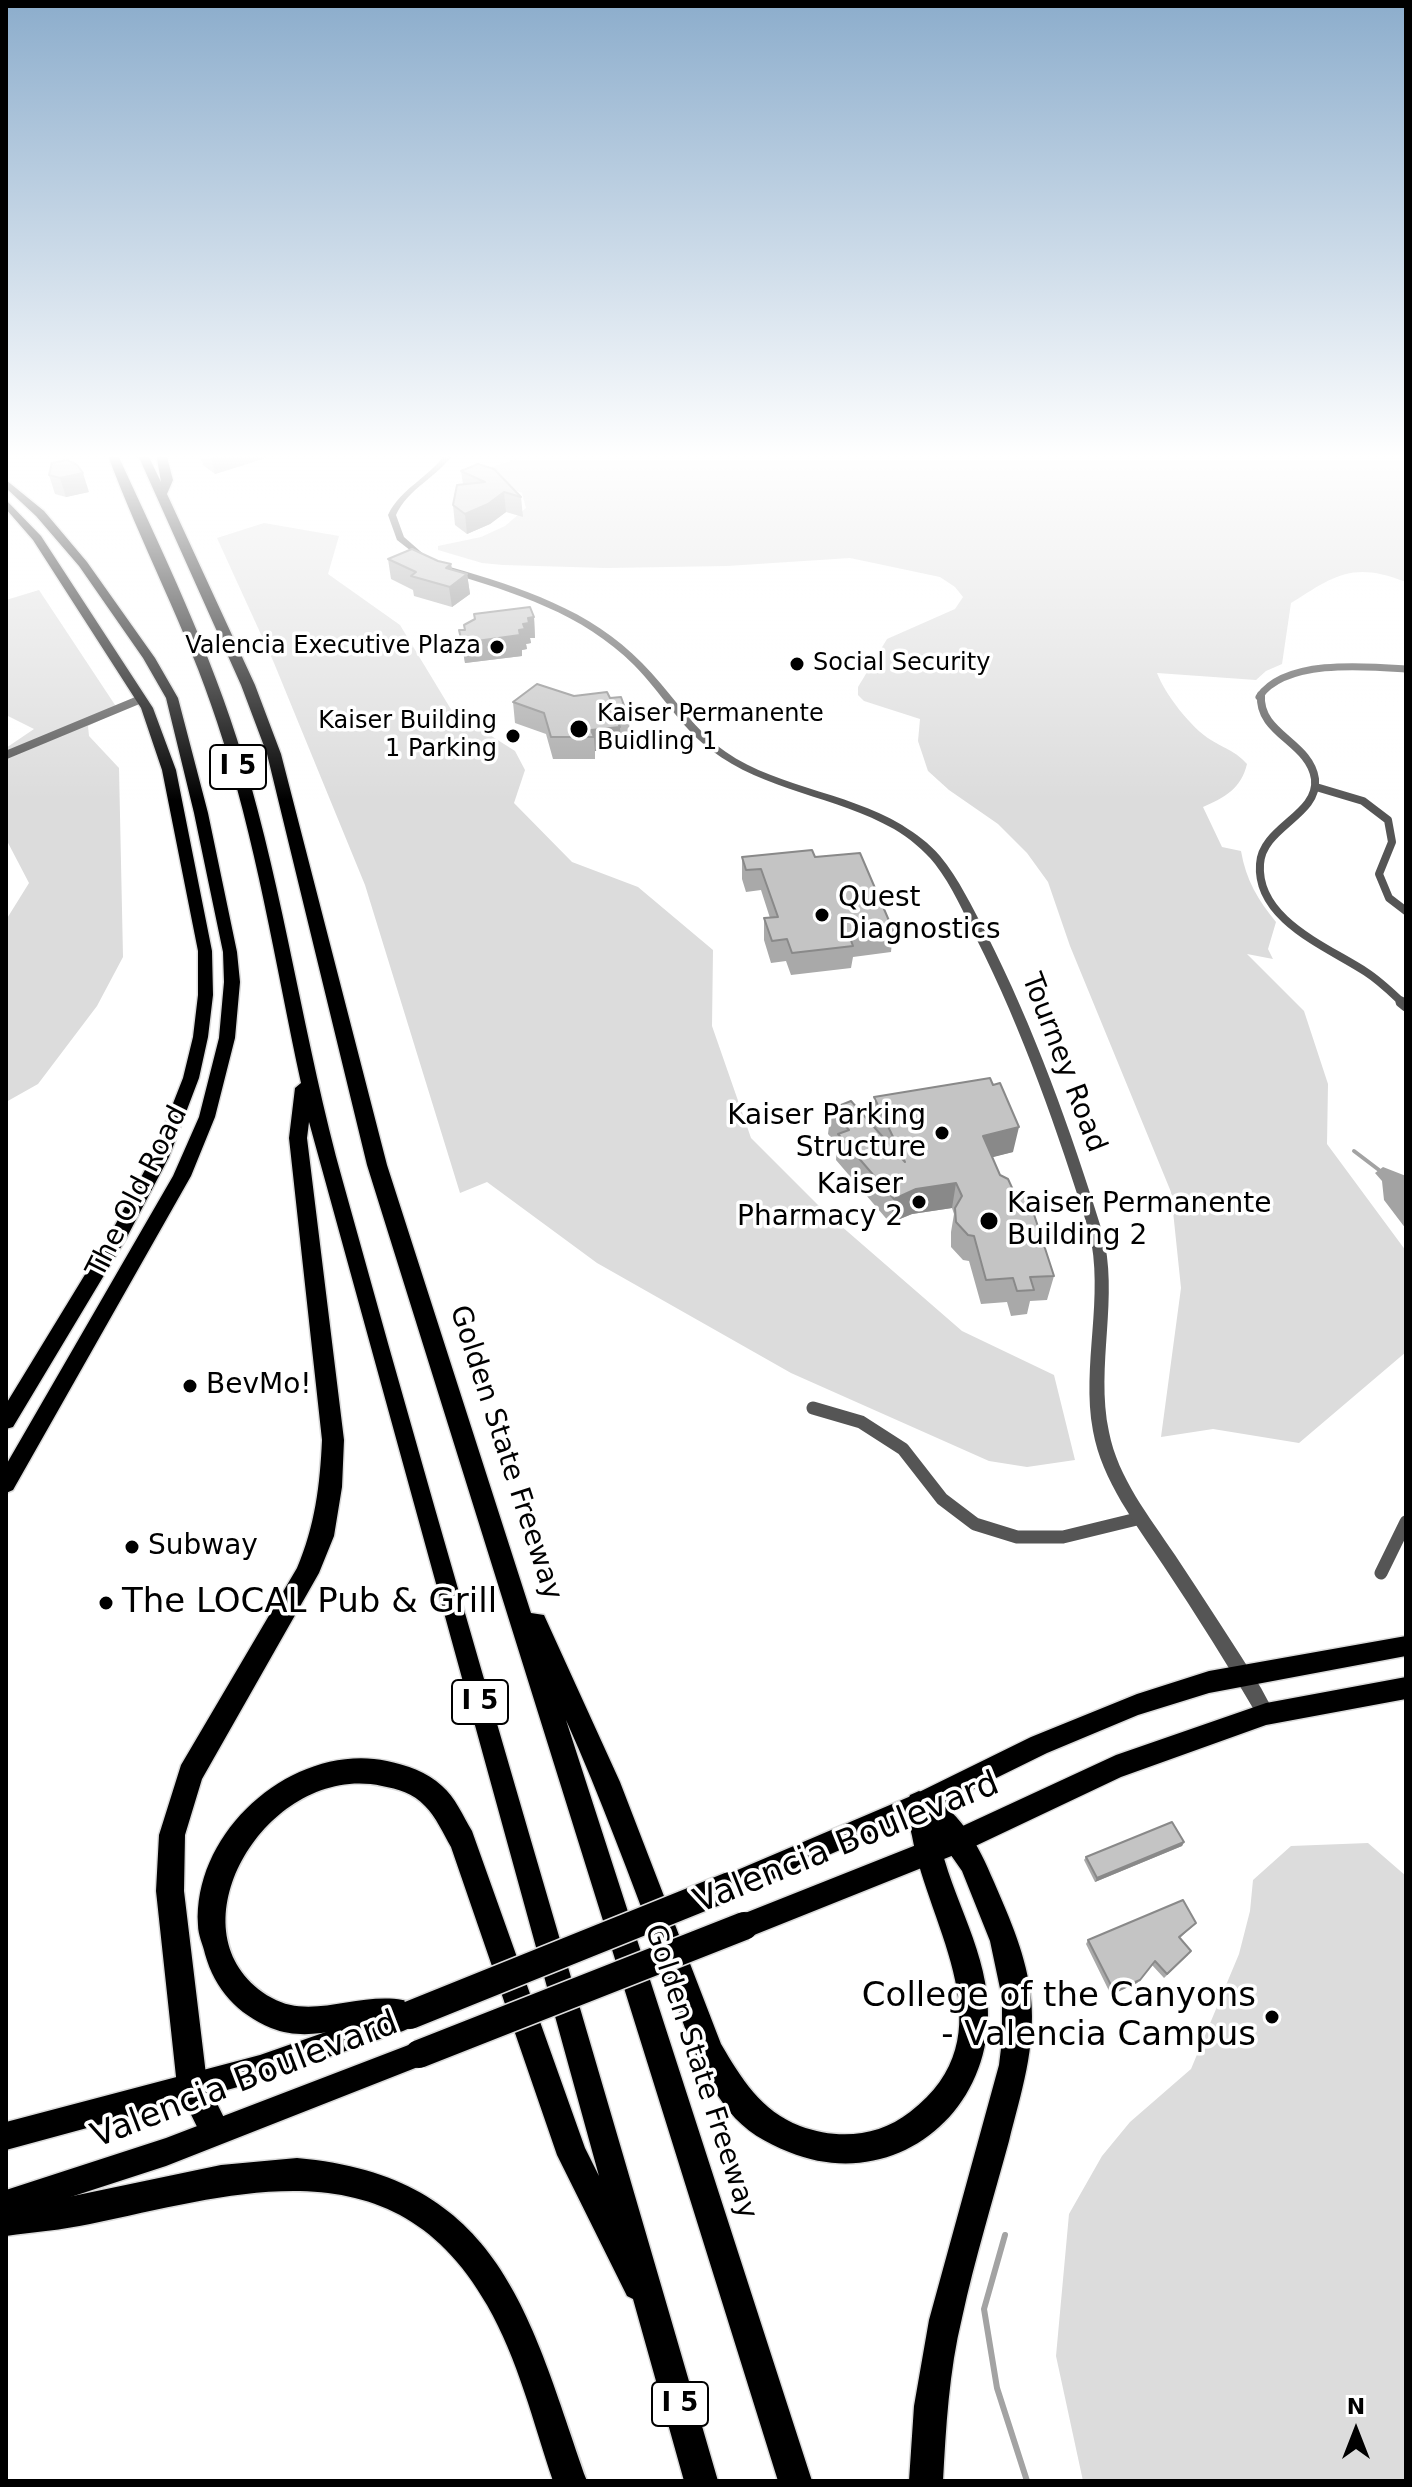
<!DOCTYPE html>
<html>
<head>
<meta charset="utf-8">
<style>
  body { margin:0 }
  #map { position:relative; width:1412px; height:2487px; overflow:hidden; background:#fff; font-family:"DejaVu Sans",sans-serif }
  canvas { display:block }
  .frame { position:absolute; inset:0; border:8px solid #000; pointer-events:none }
  .north { position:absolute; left:1316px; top:2391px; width:80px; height:80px; -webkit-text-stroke:6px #fff; paint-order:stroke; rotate:0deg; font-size:22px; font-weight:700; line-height:32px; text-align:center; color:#000 }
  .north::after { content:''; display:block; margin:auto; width:28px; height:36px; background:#000; clip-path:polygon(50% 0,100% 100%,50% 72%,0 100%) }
</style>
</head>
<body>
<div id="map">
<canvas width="1412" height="2487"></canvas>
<div class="frame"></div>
<div class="north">N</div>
</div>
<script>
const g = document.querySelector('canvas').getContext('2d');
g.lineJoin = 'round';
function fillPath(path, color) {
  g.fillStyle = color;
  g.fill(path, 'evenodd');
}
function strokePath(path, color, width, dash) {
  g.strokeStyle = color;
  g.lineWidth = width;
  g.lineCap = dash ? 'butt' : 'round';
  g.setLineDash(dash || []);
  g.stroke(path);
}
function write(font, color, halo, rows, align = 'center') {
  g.font = font + ' "DejaVu Sans",sans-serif';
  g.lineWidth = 7;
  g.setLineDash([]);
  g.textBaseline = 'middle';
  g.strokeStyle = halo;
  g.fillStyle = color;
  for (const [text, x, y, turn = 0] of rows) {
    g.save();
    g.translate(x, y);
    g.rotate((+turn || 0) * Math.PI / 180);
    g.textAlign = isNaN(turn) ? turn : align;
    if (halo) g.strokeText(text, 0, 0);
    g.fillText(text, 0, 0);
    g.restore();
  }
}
fillPath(new Path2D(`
  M534 453H1406V582C1353 561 1335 575 1291 603L1282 664 1266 671 1256 680 1157 673C1165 694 1191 728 1211 740 1227 750 1234 750 1247 764 1241 789 1224 798 1203 807L1222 847 1241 851C1246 880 1258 900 1276 922L1268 949 1273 959 1247 954 1304 1011 1328 1084 1327 1144 1406 1251V1352L1299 1443 1213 1429 1161 1437 1181 1288 1171 1192 1070 946 1048 882 1027 853 998 824 949 790 928 771 918 741 920 719 864 701 858 695V687L887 639 955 609 963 597 955 587 940 577 850 558 727 566 606 568 503 565 482 563 438 550V546L481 537 505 526 526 508 522 493 503 485 491 475 492 467Z
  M264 523 339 536 328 574 400 625 452 711 515 751 525 770 514 803 572 862 638 887 713 950 712 1026 751 1138 825 1212 962 1331 1054 1375 1075 1460 1027 1467 989 1461 791 1373 597 1263 487 1182 460 1193 365 885 274 663 217 538Z
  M39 590 119 711 88 726 89 736 119 768 123 957 97 1006 38 1084 6 1102V920L29 883 6 839V748L34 729 6 715V600Z
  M1368 1843 1406 1876V2481H1083L1056 2356 1069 2214 1102 2156 1130 2122 1191 2069 1239 1954 1250 1911 1253 1880 1291 1846Z`), '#dcdcdc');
fillPath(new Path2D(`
  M1383 1167 1406 1176V1229L1384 1200 1382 1181 1375 1173Z`), '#a3a3a3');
strokePath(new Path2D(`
  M1354 1151 1379 1170`), '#a3a3a3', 4);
strokePath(new Path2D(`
  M1005 2235 984 2309 997 2388 1027 2481`), '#a3a3a3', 6);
const primary = new Path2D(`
  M6 480 44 511 87 562 155 658 178 698 208 813 237 952 240 982 235 1038 215 1117 191 1176 13 1490 6 1493V1465L173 1176 199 1117 219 1038 224 982 223 952 194 813 166 698 143 658 79 566 36 516 6 488Z
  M6 500 41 536 153 708 176 770 212 951 213 995 208 1037 199 1078 169 1157 127 1237 13 1427 6 1429V1404L114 1227 152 1157 183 1078 193 1037 198 995V951L162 770 141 708 33 540 6 509Z
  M1406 1636V1656L1209 1693 1138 1715 1047 1753 927 1812 730 1898 721 1895 718 1886 721 1877 911 1796 1031 1737 1137 1694 1209 1671Z
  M1406 1677V1699L1266 1725 1121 1777 969 1849 744 1939 735 1935 731 1926 735 1917 954 1830 1116 1755 1266 1703Z
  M403 2005 412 2009 416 2018 412 2027 403 2031 260 2081 6 2150V2122L260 2055Z
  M419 2041 428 2045 432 2054 428 2063 166 2166 6 2218V2190L166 2138Z`);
const motorway = new Path2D(`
  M107 453H117C163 553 211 652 243 758 285 897 304 1042 343 1182 463 1617 593 2048 718 2481H684L633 2299 627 2296 557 2155 451 1847C443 1833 436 1817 425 1806 413 1793 398 1789 382 1786 266 1761 163 1936 272 1998 316 2023 370 1984 420 2005L424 2015 420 2025C404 2032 390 2025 373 2026 336 2028 307 2042 271 2028 238 2014 215 1990 205 1954 203 1945 198 1935 198 1925 193 1829 295 1742 387 1761 407 1765 427 1772 442 1786 455 1797 463 1816 472 1831L585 2148 599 2176 309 1122 307 1138 344 1440 342 1487 334 1536 319 1573 202 1779 185 1835 184 1891 207 2083 230 2130 226 2141 215 2145 204 2141 177 2086 156 1891 159 1835 181 1765 297 1568C315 1526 320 1485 322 1440L289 1138 295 1088 301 1083C275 962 256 839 217 722 187 629 140 543 107 453Z
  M137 453H147L161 482 156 453H166L173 480 167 494 255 685 281 754 387 1165 531 1613 544 1615 620 1782 721 2044C741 2078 761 2111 800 2126 838 2140 878 2137 910 2112 1011 2035 929 1930 912 1836 909 1822 904 1808 910 1795L919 1791C959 1807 978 1844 994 1882 1010 1919 1027 1957 1031 1998 1036 2048 1021 2093 1009 2141 993 2200 975 2258 962 2318 949 2371 946 2427 943 2481H909L914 2406 929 2320 999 2065 1002 2040V1998L990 1941 962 1871 939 1838C951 1898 990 1954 988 2018 985 2122 887 2192 789 2152 766 2143 745 2131 729 2111 694 2067 679 2009 660 1957 630 1878 601 1798 566 1720L812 2481H778L367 1165 267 754 241 685Z
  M297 2158C502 2176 529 2316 587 2481H553C533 2422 518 2359 487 2305 394 2141 239 2193 90 2224 62 2230 34 2232 6 2236V2204L73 2196 221 2165Z`);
strokePath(primary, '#dbdbdb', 3);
strokePath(motorway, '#dbdbdb', 3);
strokePath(new Path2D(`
  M1259 697C1285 659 1365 666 1406 669`), '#555', 7);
strokePath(new Path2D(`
  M1261 695C1258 734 1310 742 1315 779 1319 815 1262 827 1260 864 1256 920 1328 947 1366 972 1380 981 1392 993 1404 1004
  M6 755 141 699
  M1316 787 1363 801 1388 820 1392 842 1379 874 1389 898 1406 911`), '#555', 8);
strokePath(new Path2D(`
  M1401 1002 1406 1006`), '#555', 11);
strokePath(new Path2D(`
  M813 1408 861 1422 903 1449 942 1499 975 1524 1017 1537H1063L1141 1518
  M1381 1573 1406 1522`), '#555', 13);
fillPath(new Path2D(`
  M446 453H454C438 477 408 488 396 515L404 537 428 558 424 561 397 540 388 515C401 488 430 477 446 453Z
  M450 567C520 587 591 610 642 663 668 689 687 720 715 744 768 787 844 790 902 825 916 834 929 843 940 856 959 879 972 907 986 933 1034 1028 1071 1130 1102 1231 1120 1297 1095 1365 1109 1432 1118 1478 1149 1516 1175 1555 1204 1599 1233 1643 1261 1688L1275 1714 1272 1720 1266 1723 1260 1720C1229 1667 1197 1616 1163 1565 1136 1524 1102 1481 1093 1431 1081 1365 1105 1297 1089 1231 1058 1132 1023 1031 976 938 964 913 952 886 935 864 924 850 909 838 894 829 836 796 764 791 711 750 680 727 661 692 634 665 582 613 515 593 447 572L446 570Z`), '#555');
fillPath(primary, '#000');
fillPath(motorway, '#000');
const primaryBridge = new Path2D(`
  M410 2015 730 1886
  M419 2054 744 1926`);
strokePath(primaryBridge, '#dbdbdb', 31, []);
strokePath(primaryBridge, '#000', 28);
fillPath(new Path2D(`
  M199 453H275V455L215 474 203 465Z
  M52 463 89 492 66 497 55 494 49 475Z
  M461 471 521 497 523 517 506 512 490 524 467 534 455 525 453 505 463 484Z
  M388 559 451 564 452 570 467 574 470 594 452 607 414 596 413 590 391 579Z
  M474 614 534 617 535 638H530L531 643 526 644 527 649 522 650V656L465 663 459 630H465L475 619Z
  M574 696 610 698 629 719 630 740 620 741 621 748 595 751V759H553L546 734 515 723 513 702Z
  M742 857H815L893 930 891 952 853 957 851 968 791 975 786 961 771 963 764 940V918H770L761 890 746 892 742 879Z
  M874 1097 1013 1152 992 1157 1000 1175 1054 1276 1047 1300 1030 1301 1027 1314 1011 1316 1007 1302 981 1304 969 1261 963 1260 951 1247V1232L954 1214 952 1208 912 1214 890 1223 836 1160 837 1144 828 1134 831 1109 874 1127 872 1122Z
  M1184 1842 1182 1846 1095 1882 1084 1860 1086 1857Z
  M1196 1923 1180 1938 1188 1955 1164 1978 1152 1965 1137 1983 1111 1995 1086 1944 1088 1940Z`), '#a9a9a9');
fillPath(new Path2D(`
  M210 453H275V455L215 474Z
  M83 473 89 492 66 497 60 478Z
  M504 492 506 512 490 524 467 534 465 514Z
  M451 564 454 583 467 574 470 594 452 607 446 568Z
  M534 617 535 638H530L531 643 526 644 527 649 522 650V656L465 663 462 643 519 630 528 618Z
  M620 727 621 748 595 751 594 737 591 730Z
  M1019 1127 1013 1152 978 1161 983 1136Z
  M956 1183 952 1208 912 1214 890 1223 894 1199 916 1189Z
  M1184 1842 1182 1846 1095 1882 1097 1878Z
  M1155 1961 1137 1983 1111 1995 1114 1991Z`), '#898989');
const building = new Path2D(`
  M67 460 77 465 83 473 60 478 49 475 52 463Z
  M478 464 494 469 521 497 504 492 488 504 465 514 453 505 457 485 485 482 461 471Z
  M412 549 438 561 451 564 446 568 467 574 450 587 411 576 416 572 388 559Z
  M530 607 534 617 528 618 529 623 523 624 525 629 519 630 520 635 462 643 459 630H465L464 625 475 619 474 614Z
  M537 684 574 696 607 692 610 698 621 697 629 719 617 721 620 727 591 730 594 737H551L544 713 513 702Z
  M812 850 815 857 860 853 893 930 849 935 853 946 792 953 787 939 772 941 764 918 778 917 761 869 746 870 742 857Z
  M990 1078 993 1085 1000 1083 1019 1127 983 1136 1000 1175 1008 1179 1014 1192H1025L1029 1199 1054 1276 1030 1277 1034 1290 1017 1291 1013 1278 986 1280 974 1236 968 1235 956 1222 955 1208 962 1196 956 1183 916 1189 894 1199 838 1134 849 1130 831 1109 851 1101 905 1162 874 1097Z
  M1172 1822 1184 1842 1097 1878 1086 1857Z
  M1183 1900 1196 1923 1179 1937 1191 1951 1167 1974 1155 1961 1140 1980 1114 1991 1088 1940Z`);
fillPath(building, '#c4c4c4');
strokePath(building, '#898989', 2);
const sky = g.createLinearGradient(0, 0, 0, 801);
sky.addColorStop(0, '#8cadcc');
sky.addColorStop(0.57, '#fff');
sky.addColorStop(1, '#ffffff00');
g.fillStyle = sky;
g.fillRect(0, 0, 1412, 801);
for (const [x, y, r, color] of [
  [497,647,8,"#000"],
  [797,664,8,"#000"],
  [579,729,10,"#000"],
  [513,736,8,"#000"],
  [822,915,8,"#000"],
  [942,1133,8,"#000"],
  [919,1202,8,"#000"],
  [989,1221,10,"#000"],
  [190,1386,8,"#000"],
  [132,1547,8,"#000"],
  [106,1603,8,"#000"],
  [1272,2017,8,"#000"]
]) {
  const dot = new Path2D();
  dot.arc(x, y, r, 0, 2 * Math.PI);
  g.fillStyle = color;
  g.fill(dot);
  strokePath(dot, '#fff', 3);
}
write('24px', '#000', '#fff', [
  ["Valencia Executive Plaza",481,647],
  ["Social Security",813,664,"left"],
  ["Kaiser Permanente",597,715,"left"],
  ["Buidling 1",597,743,"left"],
  ["Kaiser Building",497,722],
  ["1 Parking",497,750]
], 'right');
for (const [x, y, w] of [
  [238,767,56],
  [480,1702,56],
  [680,2404,56]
]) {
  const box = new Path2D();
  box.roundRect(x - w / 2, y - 22, w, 44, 6);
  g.fillStyle = '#fff';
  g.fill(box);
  strokePath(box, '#000', 2);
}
write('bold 26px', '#000', null, [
  ["I 5",238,767],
  ["I 5",480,1702],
  ["I 5",680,2404]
]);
write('28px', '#000', '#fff', [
  ["Quest",838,899],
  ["Diagnostics",838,931],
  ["Kaiser Parking",926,1117,"right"],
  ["Structure",926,1149,"right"],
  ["Kaiser",903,1186,"right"],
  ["Pharmacy 2",903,1218,"right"],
  ["Kaiser Permanente",1007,1205],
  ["Building 2",1007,1237],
  ["BevMo!",206,1386],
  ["Subway",148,1547]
], 'left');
write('28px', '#000', '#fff', [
  ["Tourney Road",1063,1063,69],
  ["The Old Road",138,1192,-63],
  ["Golden State Freeway",505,1453,72],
  ["Golden State Freeway",700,2072,72]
]);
write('34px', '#000', '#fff', [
  ["The LOCAL Pub & Grill",122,1603],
  ["College of the Canyons",1256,1997,"right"],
  ["- Valencia Campus",1256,2036,"right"]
], 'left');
write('34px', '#000', '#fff', [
  ["Valencia Boulevard",847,1844,-22],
  ["Valencia Boulevard",245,2081,-21]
]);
</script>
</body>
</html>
